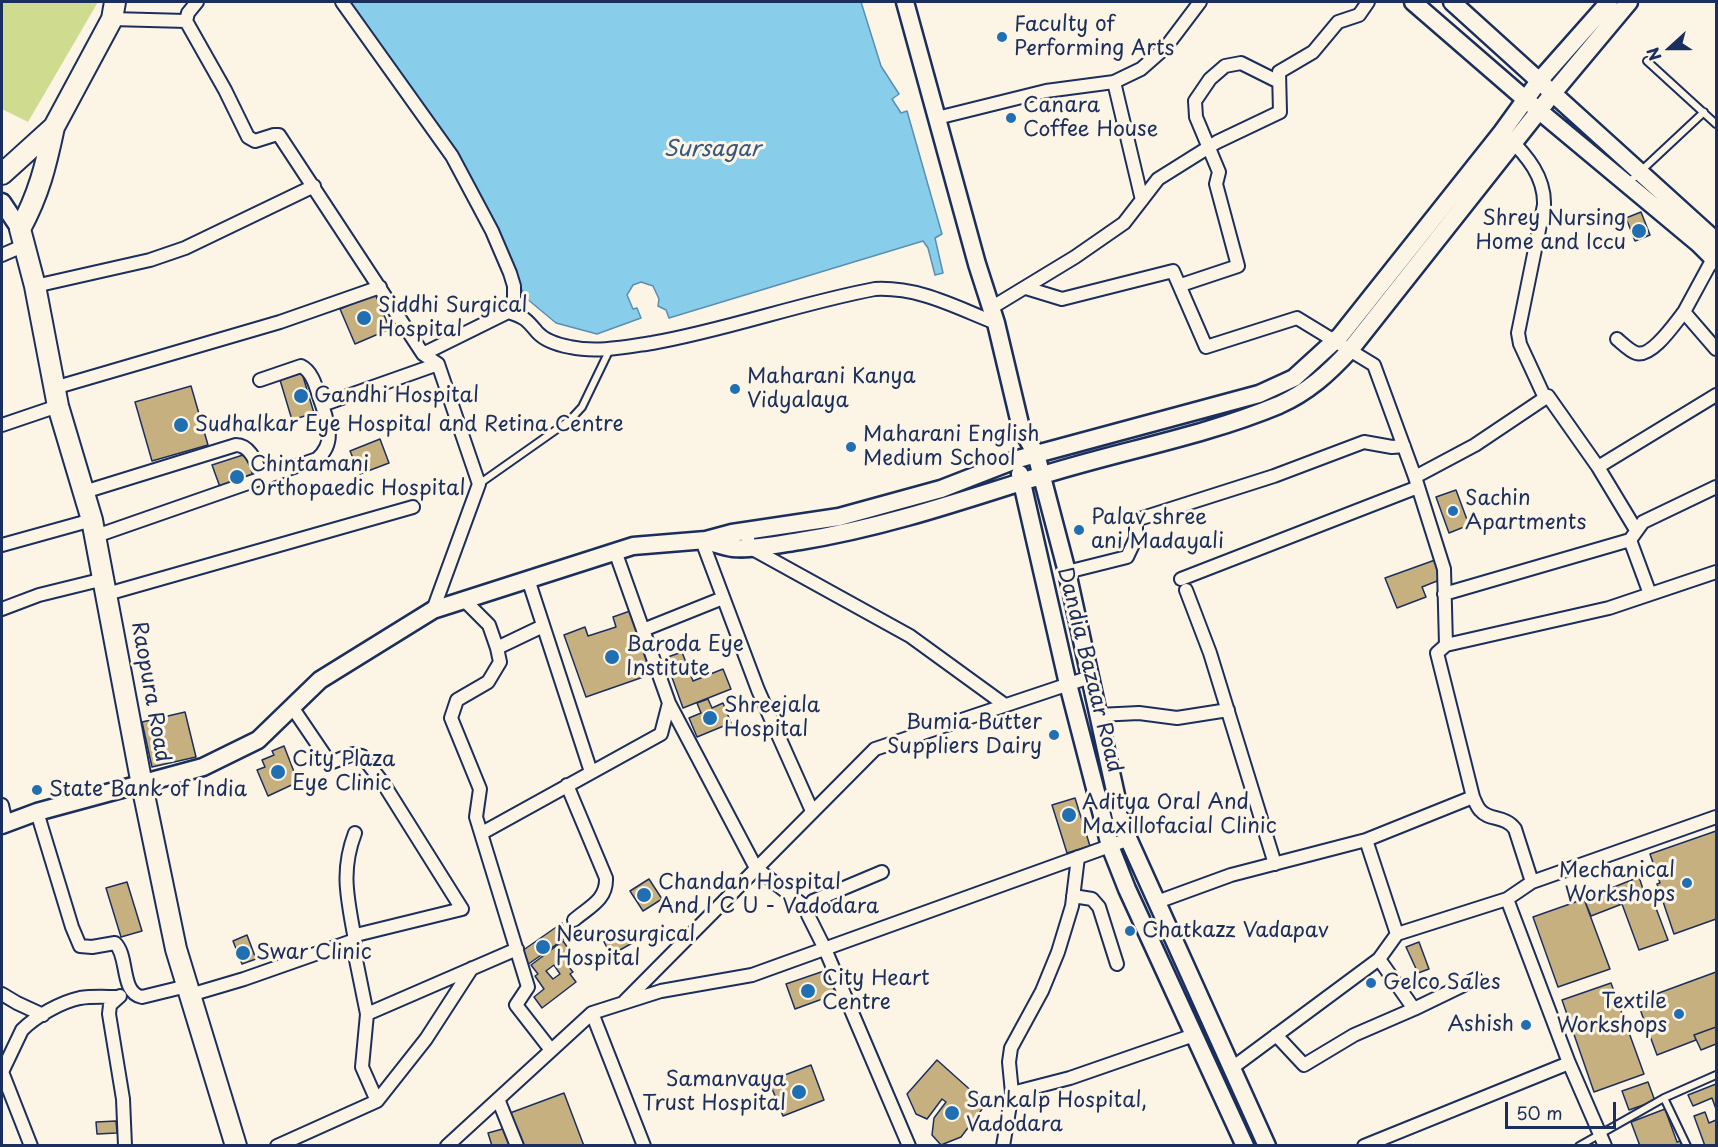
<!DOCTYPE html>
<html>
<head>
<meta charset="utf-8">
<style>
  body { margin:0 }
  #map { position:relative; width:1718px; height:1147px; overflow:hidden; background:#fcf5e5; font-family:"Playpen Sans",sans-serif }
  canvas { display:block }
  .frame { position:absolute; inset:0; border:3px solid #1b2f5e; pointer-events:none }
  .north { position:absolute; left:1640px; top:18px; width:60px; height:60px; -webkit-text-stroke:4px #fcf5e5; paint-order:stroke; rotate:249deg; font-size:16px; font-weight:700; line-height:24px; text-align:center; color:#1b2f5e }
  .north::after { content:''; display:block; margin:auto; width:21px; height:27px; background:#1b2f5e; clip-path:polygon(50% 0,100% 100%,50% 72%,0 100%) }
  .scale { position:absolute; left:1505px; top:1102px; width:111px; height:27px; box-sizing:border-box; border:3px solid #1b2f5e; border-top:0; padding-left:8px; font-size:18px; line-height:21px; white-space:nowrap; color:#1b2f5e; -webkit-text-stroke:4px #fcf5e5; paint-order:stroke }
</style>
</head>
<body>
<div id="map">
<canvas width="1718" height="1147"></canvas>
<div class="frame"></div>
<div class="north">N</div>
<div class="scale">50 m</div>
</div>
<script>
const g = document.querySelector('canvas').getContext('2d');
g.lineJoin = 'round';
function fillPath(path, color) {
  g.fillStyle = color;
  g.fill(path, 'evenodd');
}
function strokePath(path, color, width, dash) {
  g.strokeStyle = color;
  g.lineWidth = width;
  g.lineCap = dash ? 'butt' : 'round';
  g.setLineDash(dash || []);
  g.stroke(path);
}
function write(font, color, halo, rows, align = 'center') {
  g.font = font + ' "Playpen Sans",sans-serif';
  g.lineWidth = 6;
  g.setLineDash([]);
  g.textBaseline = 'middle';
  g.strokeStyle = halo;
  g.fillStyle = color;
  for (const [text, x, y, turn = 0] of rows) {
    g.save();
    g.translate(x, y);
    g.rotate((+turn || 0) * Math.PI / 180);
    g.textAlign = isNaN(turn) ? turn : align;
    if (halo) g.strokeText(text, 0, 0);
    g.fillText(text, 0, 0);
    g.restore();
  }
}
fillPath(new Path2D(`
  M2 2H98L28 122 2 109Z`), '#cfdb8f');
const water = new Path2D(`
  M345 2H861L881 66 899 94 892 99 901 113 907 111 942 234 935 238 943 273 935 275 928 248 923 241 669 318 666 310 658 306 659 299 653 286 641 282 633 285 627 295 633 309 637 308 641 318 597 334 556 323 526 298 455 153Z`);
fillPath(water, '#88cde9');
strokePath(water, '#5c8eb1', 1.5);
const building = new Path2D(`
  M1641 212 1650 235 1635 241 1626 218Z
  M375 294 390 329 355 344 340 309Z
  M302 373 314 413 292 420 280 380Z
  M191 386 208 445 152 461 135 402Z
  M380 439 389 463 360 474 350 451Z
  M246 454 253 476 220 487 212 465Z
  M1456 490 1469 525 1449 533 1436 497Z
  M1435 560 1442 579 1422 587 1426 597 1397 608 1385 578Z
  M630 611 652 674 586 697 564 635 585 627 588 636 616 627 613 617Z
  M682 652 693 681 723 669 731 689 683 708 665 658Z
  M708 699 712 708 723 703 731 723 697 737 689 718 701 713 697 703Z
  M185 712 196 757 152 767 142 722Z
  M284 746 298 782 268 796 257 770 265 767 262 760 274 755 272 751Z
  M1075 798 1090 846 1067 853 1052 805Z
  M1716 831V919L1674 934 1657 884 1660 883 1650 854Z
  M1639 877 1643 889 1648 887 1668 940 1639 950 1622 904 1591 916 1584 899Z
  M649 879 662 899 643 911 630 891Z
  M127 882 142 931 121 937 106 888Z
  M1584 899 1610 969 1558 987 1533 917Z
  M562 923 567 937 527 965 522 951Z
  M629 928 636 941 611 955 604 942Z
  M247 935 256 959 242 964 233 941Z
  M563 941 577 961 569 967 573 972 570 974 576 982 542 1008 534 997 544 989 535 976 538 974 531 965ZM554 965 560 974 553 979 546 971Z
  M1419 942 1429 969 1418 973 1406 947Z
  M827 970 836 994 795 1009 786 984Z
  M1716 972V1027L1694 1035 1696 1040 1657 1055 1637 1001Z
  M1611 983 1644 1074 1594 1092 1562 1000Z
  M1716 1027V1044L1701 1050 1694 1035Z
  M937 1060 986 1104 961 1137 941 1145 932 1135 934 1118 946 1102 942 1099 927 1119 916 1114 907 1094Z
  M811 1065 824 1100 783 1116 769 1081Z
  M1648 1082 1655 1101 1629 1110 1622 1091Z
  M1716 1084V1109L1712 1098 1693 1106 1688 1095Z
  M564 1093 584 1146H523L510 1113Z
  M1665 1109 1677 1142 1680 1141 1682 1146H1640L1631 1122Z
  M1705 1112 1709 1123 1716 1120V1146H1705L1694 1116Z
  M116 1121 117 1133 97 1134 96 1122Z
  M506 1128 511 1146H492L488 1133Z`);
fillPath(building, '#c7b07f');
strokePath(building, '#1b2f5e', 1.5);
const lane = new Path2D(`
  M1647 61 1716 124
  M1627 184 1704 112
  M479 484 570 420 582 407 610 349
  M1579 1146 1664 1098
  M1687 1146 1664 1098 1716 1075`);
const street = new Path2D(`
  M342 2 452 156 492 231 510 273 514 286V298L508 312
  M112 19 186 21 225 90 248 137 255 141 274 135H279L423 354 438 364 479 484 433 610
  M186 21 188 13 197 2
  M1114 82 1142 200
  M937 118 1046 91 1114 82 1141 69 1166 47 1200 2
  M1508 137C1527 156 1545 177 1544 205L1518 333 1520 344 1545 398
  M1716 253 1684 312 1716 349
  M2 255 25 245
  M1181 285 1238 266 1216 184 1219 172 1196 117 1195 101 1210 79 1225 66 1241 63 1279 82
  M35 286 150 260 185 248 314 186
  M1026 288 1062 299 1173 271 1206 347 1297 318 1374 365 1415 477 1444 569 1446 645
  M991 308 1075 257 1124 223 1158 179 1217 142 1280 112 1279 72 1313 52 1338 22 1359 15 1368 2
  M1617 339C1623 344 1630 351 1636 353 1652 358 1675 323 1684 312
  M423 354 508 312C525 317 527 320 537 332 545 341 559 345 570 347 597 353 625 347 652 343 727 330 800 303 875 289 920 287 955 307 996 323
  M260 380 301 366C314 372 317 392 322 405
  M54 388 280 322 380 287
  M2 425 58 406
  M1415 477 1475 445 1548 396 1598 467
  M84 492 236 445C251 445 257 465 263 478
  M1636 530 1598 467 1716 395
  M747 531 749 547 910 636 1005 705
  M96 536 317 459C335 444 329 425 322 405L438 364
  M1630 540 1650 594
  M702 541 758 690 812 811
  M2 545 92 520
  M1067 572 1127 557 1136 538V520L1274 476 1364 442 1392 447 1404 446
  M528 579 591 772
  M1181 579 1418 487
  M1186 590 1210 653 1275 864
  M107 594 413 507
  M1444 594 1630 540 1643 522 1716 487
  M464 600 489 625 497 648 500 662 488 682 457 700 451 718 480 789 476 817 528 987 516 1005 551 1050
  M2 609 39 595 104 579
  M643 630 723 598
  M497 648 543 626
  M669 703 756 868 808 909
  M1098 715 1139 713 1177 718 1228 710
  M567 785 606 878C607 900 589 907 574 920
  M1473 797 1437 653 1446 645 1609 608 1716 572
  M2 805 6 823
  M37 812 72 927 80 946 92 947 115 943C129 956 120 993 142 997L187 986
  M482 833 661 734 669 703 615 551
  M1366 840 1473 797C1475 801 1477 807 1480 810 1489 821 1505 815 1515 829L1532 882 1507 899
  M882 872 813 901 808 909V915L825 949 909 1146
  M1532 882 1716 817
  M1073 896 1092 899 1099 907 1117 964
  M1157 902 1231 875 1366 840 1397 934
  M1379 959 1414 1009 1476 979
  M2 994 17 1003 43 1015
  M190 995 244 979 355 940C348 900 340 872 355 833
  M120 996 110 1005 109 1014 123 1099 125 1146
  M625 1001 875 749 1090 677
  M592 1013 644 1146
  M367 1014 517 949
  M1276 1035 1304 1065 1354 1035 1414 1009
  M1232 1068 1379 959 1397 934 1507 899 1569 1063 1605 1146
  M1012 1093 1070 1078 1194 1035
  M498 1099 517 1146
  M377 1101 426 1039 472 968
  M31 1146 2 1072 22 1030C36 1016 61 1002 80 998 92 996 106 997 118 997
  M277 1146 377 1101 362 1067 367 1014 353 945 356 935 462 909 383 783 362 756 353 754 330 763 292 707
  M447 1146 592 1013 661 991 752 975 1129 839
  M1003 1146 1012 1093 1009 1062 1011 1048 1042 991 1058 952 1072 906 1078 857
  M1364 1146 1569 1063`);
const secondary = new Path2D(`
  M905 2 977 264 996 323 1021 428 1036 454 1067 572 1123 827 1267 1146
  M1413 2 1525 99 1699 244 1716 261
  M1452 2 1716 241
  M2 202 20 229
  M1020 474 1068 684 1110 846 1127 889 1245 1146
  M706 541C715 543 724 547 733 548 753 550 780 544 800 541 882 528 961 501 1040 476 1119 451 1202 437 1279 405 1308 392 1329 373 1350 350L1553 93 1629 2
  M2 825 37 812 203 767 258 740 320 680 433 610 633 546 706 540 732 533 839 517 941 489 1018 459 1259 394 1294 378 1340 336 1502 132 1539 81 1609 2`);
const primary = new Path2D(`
  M54 127C46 165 39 194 20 229L35 286 58 406 92 520 142 785 176 949 236 1146
  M2 174 54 127 112 19 115 2`);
strokePath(lane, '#1b2f5e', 10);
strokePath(street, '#1b2f5e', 16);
strokePath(secondary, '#1b2f5e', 21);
strokePath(primary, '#1b2f5e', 24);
strokePath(lane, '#fcf5e5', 6);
strokePath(street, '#fcf5e5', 12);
strokePath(secondary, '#fcf5e5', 16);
strokePath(primary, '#fcf5e5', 20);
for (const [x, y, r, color] of [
  [1002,37,6,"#1f6fb2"],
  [1011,118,6,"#1f6fb2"],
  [1639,231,8,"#1f6fb2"],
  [364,318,8,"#1f6fb2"],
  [735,389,6,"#1f6fb2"],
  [301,396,8,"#1f6fb2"],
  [181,425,8,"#1f6fb2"],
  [851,447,6,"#1f6fb2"],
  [237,477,8,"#1f6fb2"],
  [1453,511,6,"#1f6fb2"],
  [1079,530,6,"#1f6fb2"],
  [612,657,8,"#1f6fb2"],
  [710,718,8,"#1f6fb2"],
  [1054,735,6,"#1f6fb2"],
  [278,772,8,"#1f6fb2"],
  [37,790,6,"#1f6fb2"],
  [1069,815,8,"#1f6fb2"],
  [1687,883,6,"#1f6fb2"],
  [644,895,8,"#1f6fb2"],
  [1130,931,6,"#1f6fb2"],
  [543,947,8,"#1f6fb2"],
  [243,953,8,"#1f6fb2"],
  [1371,983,6,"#1f6fb2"],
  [808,991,8,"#1f6fb2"],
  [1679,1014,6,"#1f6fb2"],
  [1526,1025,6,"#1f6fb2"],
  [799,1092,8,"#1f6fb2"],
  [952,1113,8,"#1f6fb2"]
]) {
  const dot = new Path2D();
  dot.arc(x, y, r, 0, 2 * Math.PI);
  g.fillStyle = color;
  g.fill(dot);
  strokePath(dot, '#fcf5e5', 2);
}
write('21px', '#1b2f5e', '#fcf5e5', [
  ["Faculty of",1014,25],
  ["Performing Arts",1014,49],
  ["Canara",1023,106],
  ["Coffee House",1023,130],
  ["Shrey Nursing",1626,219,"right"],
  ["Home and Iccu",1626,243,"right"],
  ["Siddhi Surgical",378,306],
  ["Hospital",378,330],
  ["Maharani Kanya",747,377],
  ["Vidyalaya",747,401],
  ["Gandhi Hospital",314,396],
  ["Sudhalkar Eye Hospital and Retina Centre",195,425],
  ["Maharani English",863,435],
  ["Medium School",863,459],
  ["Chintamani",250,465],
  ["Orthopaedic Hospital",250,489],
  ["Sachin",1465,499],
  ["Apartments",1465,523],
  ["Palav shree",1091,518],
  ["ani Madayali",1091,542],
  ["Baroda Eye",626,645],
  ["Institute",626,669],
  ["Shreejala",724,706],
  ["Hospital",724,730],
  ["Bumia Butter",1042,723,"right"],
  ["Suppliers Dairy",1042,747,"right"],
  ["City Plaza",292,760],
  ["Eye Clinic",292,784],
  ["State Bank of India",49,790],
  ["Aditya Oral And",1082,803],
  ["Maxillofacial Clinic",1082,827],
  ["Mechanical",1675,871,"right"],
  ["Workshops",1675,895,"right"],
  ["Chandan Hospital",658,883],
  ["And I C U - Vadodara",658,907],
  ["Chatkazz Vadapav",1142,931],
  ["Neurosurgical",556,935],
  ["Hospital",556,959],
  ["Swar Clinic",256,953],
  ["City Heart",822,979],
  ["Centre",822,1003],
  ["Gelco Sales",1383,983],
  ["Textile",1667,1002,"right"],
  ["Workshops",1667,1026,"right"],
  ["Ashish",1514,1025,"right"],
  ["Samanvaya",786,1080,"right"],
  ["Trust Hospital",786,1104,"right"],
  ["Sankalp Hospital,",966,1101],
  ["Vadodara",966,1125]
], 'left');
write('21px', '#1b2f5e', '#fcf5e5', [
  ["Dandia Bazaar Road",1089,670,76],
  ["Raopura Road",150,692,80]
]);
write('italic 22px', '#365681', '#fcf5e5', [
  ["Sursagar",712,150]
]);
</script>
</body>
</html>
